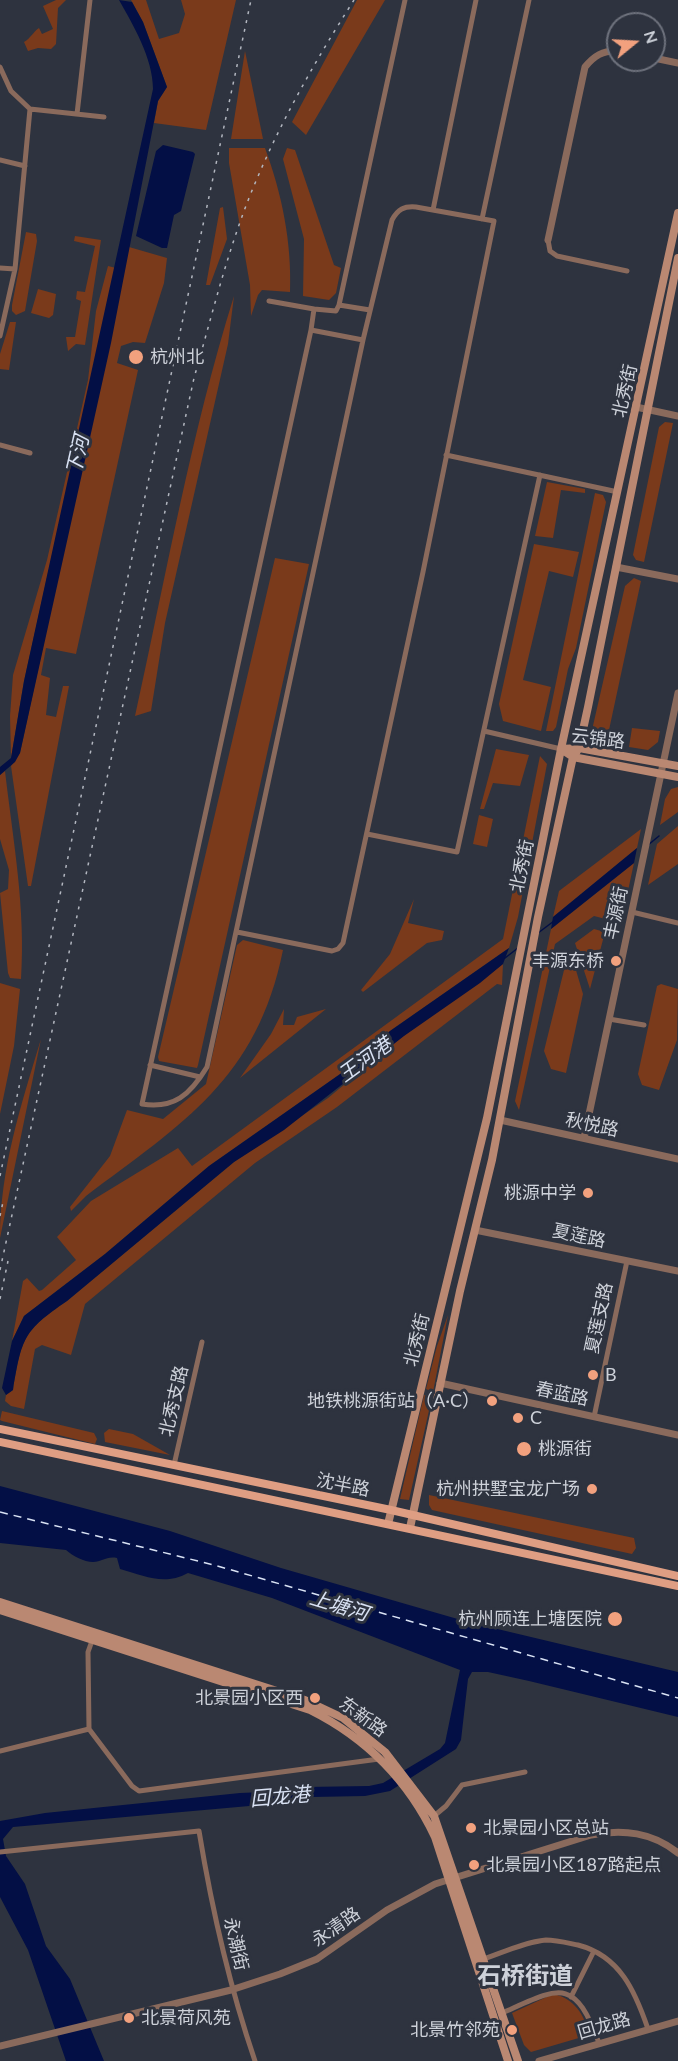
<!DOCTYPE html>
<html>
<head>
<meta charset="utf-8">
<style>
  body { margin:0 }
  #map { position:relative; width:678px; height:2061px; overflow:hidden; background:#2e333f; font-family:Lato,sans-serif }
  canvas { display:block }
  .north { position:absolute; left:606px; top:12px; width:60px; height:60px; box-sizing:border-box; background:#2e333f; border:2px solid #6e727d; border-radius:50%; rotate:72deg; font-size:16px; font-weight:700; line-height:24px; text-align:center; color:#cdd1d9 }
  .north::after { content:''; display:block; margin:auto; width:21px; height:27px; background:#f2a17e; clip-path:polygon(50% 0,100% 100%,50% 72%,0 100%) }
</style>
</head>
<body>
<div id="map">
<canvas width="678" height="2061"></canvas>
<div class="north">N</div>
</div>
<script>
const g = document.querySelector('canvas').getContext('2d');
g.lineJoin = 'round';
function fillPath(path, color) {
  g.fillStyle = color;
  g.fill(path, 'evenodd');
}
function strokePath(path, color, width, dash) {
  g.strokeStyle = color;
  g.lineWidth = width;
  g.lineCap = dash ? 'butt' : 'round';
  g.setLineDash(dash || []);
  g.stroke(path);
}
function write(font, color, halo, rows, align = 'center') {
  g.font = font + ' Lato,"Noto Sans SC",sans-serif';
  g.lineWidth = 6;
  g.setLineDash([]);
  g.textBaseline = 'middle';
  g.strokeStyle = halo;
  g.fillStyle = color;
  for (const [text, x, y, turn = 0] of rows) {
    g.save();
    g.translate(x, y);
    g.rotate((+turn || 0) * Math.PI / 180);
    g.textAlign = isNaN(turn) ? turn : align;
    if (halo) g.strokeText(text, 0, 0);
    g.fillText(text, 0, 0);
    g.restore();
  }
}
fillPath(new Path2D(`
  M56 0H66L58 8 56 44 51 49 38 48 28 51 24 42C31 38 33 32 39 28L42 34 53 29 43 6Z
  M131 0H146L159 39 179 33 185 14 181 0H236L206 130 154 123 158 101 167 87 143 22Z
  M357 0H385L306 135 292 122Z
  M245 51 263 139H231Z
  M229 148H265C282 194 292 243 290 292L262 290 258 295 251 316 250 285 229 163Z
  M287 148 295 150 334 265 341 268 336 293 329 300 303 296 304 239 283 159Z
  M223 207 227 239 210 285H206L220 208Z
  M26 232 36 234 37 241 25 311 16 315 12 311V305Z
  M75 236 101 240 85 345 76 344 68 351 66 337H75L81 301 76 299 77 291 85 292 95 246 74 241Z
  M129 247 167 258 164 283 145 343 133 342 121 346 117 363 138 370 76 654 46 648 41 675 50 678 46 715 56 717 63 686H69L31 886H28L11 766 20 753Z
  M108 266 116 268 24 681 11 758 10 716 13 675 47 560 88 380 96 311Z
  M38 289 56 294 53 315 49 318 31 313Z
  M234 296 228 344 165 623 151 711 135 716C166 576 191 433 234 296Z
  M10 322H16L9 370 0 369V354Z
  M665 422 673 423 644 562 636 560 633 555 659 427Z
  M547 482 585 489V493L561 490 553 538 535 536Z
  M595 493 603 495 606 502 576 648 568 669 556 727 553 731H546Z
  M534 544 579 552 573 577 549 571 523 680 551 687 541 731 503 721 499 704Z
  M275 558 309 564 198 1065 197 1068 159 1061 158 1057Z
  M634 578 641 581 606 744 596 741 592 730 625 586Z
  M632 728 660 731 658 742 648 750 629 747Z
  M496 749 529 755 520 786 493 783 484 809H480Z
  M540 756 547 764 518 917 509 948 390 1031 343 1072 209 1166 105 1254 24 1316 12 1341 23 1281 27 1278 39 1291 42 1290 76 1260 57 1237 91 1201 178 1148 192 1166 503 939Z
  M5 771C13 840 26 909 21 979L10 978 8 973 0 893 8 889 9 870 0 839V775Z
  M678 787V812L660 825 665 799 671 789Z
  M479 815 493 819 487 847 473 844Z
  M678 826V864L648 885 657 844Z
  M641 829 637 848 553 917 559 891Z
  M634 863 621 923 594 916 555 944 519 1110 515 1101 551 929Z
  M414 899 408 923 444 931 442 940 427 943 363 992 361 990 390 954Z
  M594 929 605 932 590 989 575 943Z
  M243 940 283 950C257 1079 183 1123 86 1196L71 1211 70 1207 110 1156 127 1110 163 1119 206 1084 237 945Z
  M573 960 583 994 566 1073 551 1069 544 1051 566 962Z
  M503 964 502 985 497 984 337 1107 255 1163 85 1304 71 1355 42 1345 35 1349 24 1409 11 1406 5 1401 6 1395 13 1390C22 1337 23 1331 67 1301L234 1162 328 1098 403 1036Z
  M0 983 20 989 14 1046 0 1114Z
  M661 984 678 989 677 1040 659 1090 642 1085 638 1074 657 986Z
  M284 1009 283 1025H294L297 1017 326 1009 240 1078 271 1034Z
  M41 1039 0 1238C0 1169 21 1105 41 1039Z
  M448 1315 433 1392 426 1389 437 1346Z
  M424 1395 432 1397 409 1500 400 1499Z
  M2 1411 94 1433 97 1439 95 1444 2 1421 0 1420Z
  M109 1429 133 1434 170 1455 105 1442 104 1433Z
  M429 1495 634 1538 636 1548 632 1554 432 1510 429 1505Z
  M553 1994C574 1998 585 2015 589 2035L531 2052 524 2045 512 2013Z`), '#7a3a1b');
fillPath(new Path2D(`
  M119 0 132 2 143 22 167 87 158 101 111 343 20 753 15 762 0 775V767L11 758 24 681 153 89C153 58 133 25 119 0Z
  M163 145 193 152 195 154 181 211 174 215 167 248H162L136 236 156 151Z
  M637 848 634 863 551 929 553 917Z
  M509 948 503 964 480 983 404 1036 284 1130 234 1162 67 1301C23 1331 22 1338 13 1390L6 1395 2 1388 12 1341 24 1316 105 1254 209 1166 343 1072 390 1031Z
  M0 1486 170 1531 281 1568 468 1622 678 1672V1717L529 1681 488 1672H472L468 1679 461 1740 456 1749 390 1791 365 1796 312 1797 283 1803 13 1827 3 1839 6 1856 25 1884 46 1946 70 1979 104 2061H66L28 1950 0 1897V1821L45 1813 240 1793 288 1791 306 1787 369 1786 383 1783 440 1749 445 1743 460 1670 272 1598 188 1573C164 1586 145 1576 120 1569L117 1558C106 1556 102 1562 93 1562 84 1562 73 1556 66 1550L0 1543Z`), '#030f45');
strokePath(new Path2D(`
  M648 845 659 836
  M538 933 554 921
  M505 958 518 948`), '#030f45', 1.5);
strokePath(new Path2D(`
  M0 1512 214 1565 678 1698`), '#d9e2f4', 1.5, [8, 6]);
strokePath(new Path2D(`
  M0 67 11 91 30 109 104 117
  M77 114 90 0
  M0 160 25 166
  M433 210 476 0
  M482 219 529 0
  M548 240 550 251 557 256 627 271
  M0 268 15 269
  M269 301 314 309
  M339 305 405 0
  M311 330 142 1104C174 1109 190 1095 207 1067L363 340
  M0 336 15 269 30 109
  M0 445 30 453
  M446 455 618 492
  M484 731 561 749
  M367 834 457 852 540 475
  M632 912 678 923
  M237 932 332 951 338 949 343 943 423 572 494 221 416 207C404 206 398 209 392 220L363 340 311 330 314 309 336 311 339 305 370 310
  M609 1019 644 1025
  M150 1065 200 1077
  M594 1417 627 1261
  M174 1465 202 1342
  M93 1638 88 1652 89 1729 132 1786 139 1791 379 1759
  M0 1751 89 1729
  M434 1816 446 1806 462 1785 525 1772
  M0 1852 199 1831C212 1910 229 1985 255 2061
  M484 1959C504 1952 525 1942 546 1940 556 1940 568 1943 578 1945 620 1956 635 1991 648 2029
  M571 1997 594 1951
  M502 2013C559 1988 574 1975 599 2043`), '#8a6a5c', 5);
strokePath(new Path2D(`
  M654 58 678 63
  M548 240 585 67C594 56 603 50 618 51
  M636 407 678 416
  M616 567 678 579
  M500 1120 678 1159
  M584 1138 678 693
  M475 1230 678 1271
  M440 1383 678 1435
  M0 2046 231 1990 280 1974 317 1959 387 1910 435 1884 591 1835C623 1829 652 1832 678 1853
  M539 2061 678 2021`), '#8a6a5c', 7);
strokePath(new Path2D(`
  M561 749 573 757 678 777
  M561 749 579 748 678 766
  M388 1524 487 1118 561 749 678 213
  M410 1528 460 1291 492 1160 538 917 573 757 579 748 588 707 678 258
  M0 1602 305 1700 343 1718 385 1752 434 1816 518 2061
  M0 1610 310 1710C366 1738 408 1780 435 1837L508 2061`), '#ba8872', 8);
strokePath(new Path2D(`
  M0 1429 391 1510 678 1576
  M0 1442 678 1586`), '#df9e83', 8);
strokePath(new Path2D(`
  M0 1176 251 0
  M0 1216 3 1202
  M0 1270 194 378C213 312 229 244 256 181 283 117 317 58 354 0
  M0 1299 8 1261`), '#b3b7c0', 1.5, [3, 6]);
for (const [x, y, r, color] of [
  [136,357,8,"#f2a17e"],
  [616,961,6,"#f2a17e"],
  [588,1193,6,"#f2a17e"],
  [593,1375,6,"#f2a17e"],
  [492,1401,6,"#f2a17e"],
  [518,1418,6,"#f2a17e"],
  [524,1449,8,"#f2a17e"],
  [592,1489,6,"#f2a17e"],
  [615,1619,8,"#f2a17e"],
  [315,1698,6,"#f2a17e"],
  [471,1828,6,"#f2a17e"],
  [474,1865,6,"#f2a17e"],
  [129,2018,6,"#f2a17e"],
  [512,2030,6,"#f2a17e"]
]) {
  const dot = new Path2D();
  dot.arc(x, y, r, 0, 2 * Math.PI);
  g.fillStyle = color;
  g.fill(dot);
  strokePath(dot, '#2e333f', 2);
}
write('18px', '#cdd1d9', '#2e333f', [
  ["杭州北",150,357],
  ["丰源东桥",604,961,"right"],
  ["桃源中学",576,1193,"right"],
  ["B",605,1375],
  ["地铁桃源街站（A·C）",480,1401,"right"],
  ["C",530,1418],
  ["桃源街",538,1449],
  ["杭州拱墅宝龙广场",580,1489,"right"],
  ["杭州顾连上塘医院",602,1619,"right"],
  ["北景园小区西",303,1698,"right"],
  ["北景园小区总站",483,1828],
  ["北景园小区187路起点",486,1865],
  ["北景荷风苑",141,2018],
  ["北景竹邻苑",500,2030,"right"]
], 'left');
write('18px', '#cdd1d9', '#2e333f', [
  ["北秀街",625,391,-77],
  ["云锦路",598,739,7],
  ["北秀街",522,866,-78],
  ["丰源街",616,913,-78],
  ["秋悦路",592,1125,12],
  ["夏莲路",579,1236,12],
  ["夏莲支路",599,1318,-78],
  ["北秀街",417,1340,-76],
  ["春蓝路",562,1394,12],
  ["北秀支路",174,1401,-77],
  ["沈半路",343,1485,11],
  ["东新路",363,1717,36],
  ["永清路",336,1927,-35],
  ["永潮街",236,1944,77],
  ["回龙路",604,2026,-16]
]);
write('italic 20px', '#d9e2f4', '#2e333f', [
  ["下河",78,455,-77],
  ["王河港",365,1060,-36],
  ["上塘河",339,1606,17],
  ["回龙港",280,1797,-5]
]);
write('bold 24px', '#cdd1d9', '#2e333f', [
  ["石桥街道",525,1976]
]);
</script>
</body>
</html>
